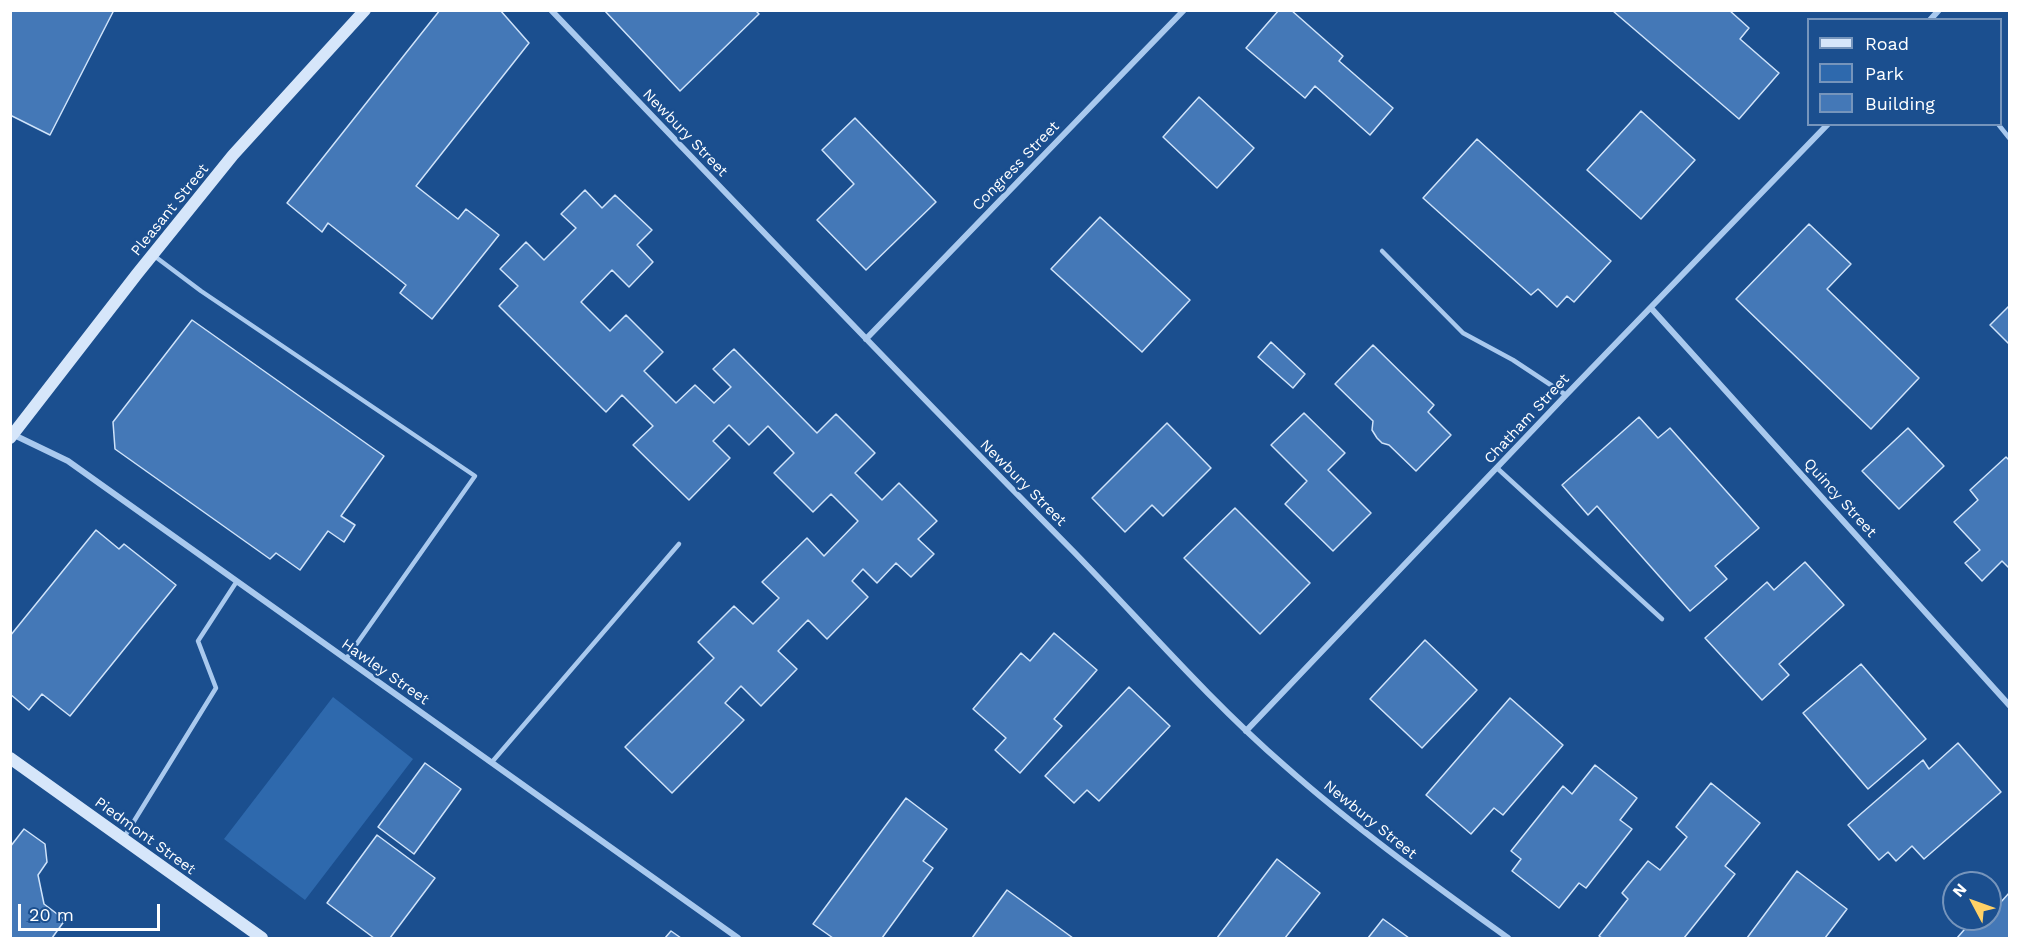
<!DOCTYPE html>
<html>
<head>
<meta charset="utf-8">
<style>
  body { margin:0 }
  #map { position:relative; width:2020px; height:949px; overflow:hidden; background:#1b4f8f; font-family:"Work Sans",sans-serif }
  canvas { display:block }
  .frame { position:absolute; inset:0; border:12px solid #fff; pointer-events:none }
  .legend { position:absolute; left:1807px; top:18px; width:195px; height:108px; box-sizing:border-box; background:#1b4f8f; border:2px solid #7695bc; margin:0; padding:8px 10px; list-style:none; font-size:18px; color:#fff }
  .legend li { display:flex; align-items:center; gap:12px; height:30px }
  .legend b { width:30px; border:2px solid #7695bc }
  .north { position:absolute; left:1942px; top:871px; width:60px; height:60px; box-sizing:border-box; background:#1b4f8f; border:2px solid #7695bc; border-radius:50%; rotate:311deg; font-size:16px; font-weight:700; line-height:24px; text-align:center; color:#fff }
  .north::after { content:''; display:block; margin:auto; width:21px; height:27px; background:#ffd166; clip-path:polygon(50% 0,100% 100%,50% 72%,0 100%) }
  .scale { position:absolute; left:18px; top:904px; width:142px; height:27px; box-sizing:border-box; border:3px solid #fff; border-top:0; padding-left:8px; font-size:18px; line-height:21px; white-space:nowrap; color:#fff; -webkit-text-stroke:4px #1b4f8f; paint-order:stroke }
</style>
</head>
<body>
<div id="map">
<canvas width="2020" height="949"></canvas>
<div class="frame"></div>
<ul class="legend">
<li><b style="height:8px;background:#d6e6fa"></b>Road</li>
<li><b style="height:16px;background:#2e69ad"></b>Park</li>
<li><b style="height:16px;background:#4478b7"></b>Building</li>
</ul>
<div class="north">N</div>
<div class="scale">20 m</div>
</div>
<script>
const g = document.querySelector('canvas').getContext('2d');
g.lineJoin = 'round';
function fillPath(path, color) {
  g.fillStyle = color;
  g.fill(path, 'evenodd');
}
function strokePath(path, color, width, dash) {
  g.strokeStyle = color;
  g.lineWidth = width;
  g.lineCap = dash ? 'butt' : 'round';
  g.setLineDash(dash || []);
  g.stroke(path);
}
function write(font, color, halo, rows, align = 'center') {
  g.font = font + ' "Work Sans",sans-serif';
  g.lineWidth = 5;
  g.setLineDash([]);
  g.textBaseline = 'middle';
  g.strokeStyle = halo;
  g.fillStyle = color;
  for (const [text, x, y, turn = 0] of rows) {
    g.save();
    g.translate(x, y);
    g.rotate((+turn || 0) * Math.PI / 180);
    g.textAlign = isNaN(turn) ? turn : align;
    if (halo) g.strokeText(text, 0, 0);
    g.fillText(text, 0, 0);
    g.restore();
  }
}
fillPath(new Path2D(`
  M333 697 413 759 305 900 224 839Z`), '#2e69ad');
const building = new Path2D(`
  M10 10H114L50 135 10 115Z
  M440 10H500L529 43 416 186 458 219 466 209 499 235 432 319 400 293 406 285 328 223 322 232 287 203Z
  M604 10H755L759 14 680 91Z
  M1279 10H1291L1343 56 1339 61 1393 108 1370 135 1315 86 1305 98 1246 48Z
  M1710 10H1729L1749 28 1740 39 1779 73 1739 119 1613 11Z
  M1199 97 1254 148 1217 188 1163 137Z
  M1641 111 1695 160 1641 219 1587 170Z
  M855 118 936 202 866 270 817 220 854 184 822 150Z
  M1477 139 1611 261 1574 302 1567 296 1557 307 1538 289 1531 295 1423 198Z
  M585 190 602 208 615 195 652 230 637 245 653 262 629 287 612 270 581 302 610 331 626 315 663 352 644 371 676 403 695 385 714 403 731 387 713 369 734 349 817 433 836 414 875 453 855 473 882 500 899 483 937 521 918 539 934 554 911 577 896 563 877 583 863 569 852 581 868 597 827 639 808 620 778 651 797 669 761 706 741 686 725 703 744 720 672 793 625 747 714 658 698 642 734 606 753 624 779 598 762 582 807 538 824 556 858 521 831 494 813 512 774 473 794 453 768 426 749 445 729 425 713 441 730 458 689 500 633 445 653 426 622 395 606 412 499 306 518 286 500 269 526 242 544 260 576 228 561 214Z
  M1100 217 1190 300 1142 352 1051 269Z
  M1809 224 1851 264 1827 289 1919 378 1871 429 1736 299Z
  M2010 305V345L1990 325Z
  M192 320 384 456 341 516 355 525 344 542 328 531 300 570 276 553 270 559 115 449 113 422Z
  M1271 342 1305 374 1293 388 1258 357Z
  M1373 345 1434 405 1428 412 1451 435 1416 471 1389 445 1382 443 1377 438 1372 430 1373 421 1335 384Z
  M1304 413 1345 453 1328 470 1371 513 1333 551 1285 504 1307 481 1271 445Z
  M1639 417 1658 438 1670 428 1759 528 1715 566 1727 579 1690 611 1597 506 1588 515 1562 485Z
  M1167 423 1211 468 1163 516 1152 505 1125 532 1092 498Z
  M1908 428 1944 466 1899 509 1862 471Z
  M2006 457 2010 461V569L2002 561 1982 581 1965 563 1980 550 1954 522 1978 500 1970 490Z
  M1235 508 1310 583 1260 634 1184 558Z
  M96 530 119 549 124 544 176 585 70 716 42 694 29 710 10 694V636Z
  M1805 562 1844 605 1779 664 1789 675 1762 700 1705 638 1767 582 1774 590Z
  M1054 633 1097 670 1054 719 1062 726 1020 773 995 750 1006 738 973 709 1021 653 1030 661Z
  M1425 640 1477 690 1422 748 1370 699Z
  M1861 664 1926 739 1868 789 1803 713Z
  M1129 687 1170 726 1099 801 1087 790 1074 803 1045 776Z
  M1510 698 1563 745 1503 815 1494 808 1471 834 1426 795Z
  M1958 743 2001 792 1924 859 1912 846 1896 861 1888 852 1879 860 1848 825 1923 760 1929 769Z
  M425 763 461 789 414 854 378 827Z
  M1595 765 1637 798 1620 820 1632 829 1586 888 1579 883 1559 908 1512 871 1521 859 1511 851 1563 786 1572 794Z
  M1711 783 1760 823 1725 866 1735 874 1684 938H1602L1599 936 1628 899 1622 893 1648 861 1660 870 1687 837 1676 827Z
  M906 798 947 829 923 861 933 868 882 938H833L813 924Z
  M24 829 45 844 47 862 38 875 44 904 65 920 52 938H10V847Z
  M377 835 435 878 390 938H374L327 903Z
  M1277 859 1320 893 1285 938H1217Z
  M1797 871 1847 909 1825 938H1747Z
  M1007 890 1073 938H972Z
  M2010 892V938H1957L1971 922 1978 928 1985 919H1990V914Z
  M1383 919 1409 938H1368Z
  M671 931 681 938H665Z`);
fillPath(building, '#4478b7');
strokePath(building, '#cfe3fa', 1.5);
strokePath(new Path2D(`
  M1998 124 2010 139
  M1382 251 1463 333 1513 360 1566 395
  M153 255 201 291 475 476 346 659
  M1497 468 1662 619
  M492 762 679 544
  M123 839 216 688 198 641 237 581`), '#a9c9ee', 4.5);
strokePath(new Path2D(`
  M551 10C724 191 897 373 1073 551 1143 623 1209 700 1285 766 1355 828 1432 883 1508 938
  M1930 20 1939 10
  M1651 308 2010 706
  M866 339 1184 10
  M12 434 68 461 738 938
  M1246 731 1566 395 1828 124`), '#a9c9ee', 6);
strokePath(new Path2D(`
  M10 438 137 274 233 155 365 10
  M10 758 262 938`), '#d6e6fa', 12);
write('15px', '#fff', '#1b4f8f', [
  ["Newbury Street",685,133,46],
  ["Congress Street",1016,166,-46],
  ["Pleasant Street",170,210,-51],
  ["Chatham Street",1527,419,-47],
  ["Newbury Street",1023,483,45],
  ["Quincy Street",1840,498,48],
  ["Hawley Street",385,672,35],
  ["Newbury Street",1370,820,39],
  ["Piedmont Street",145,836,36]
]);
</script>
</body>
</html>
